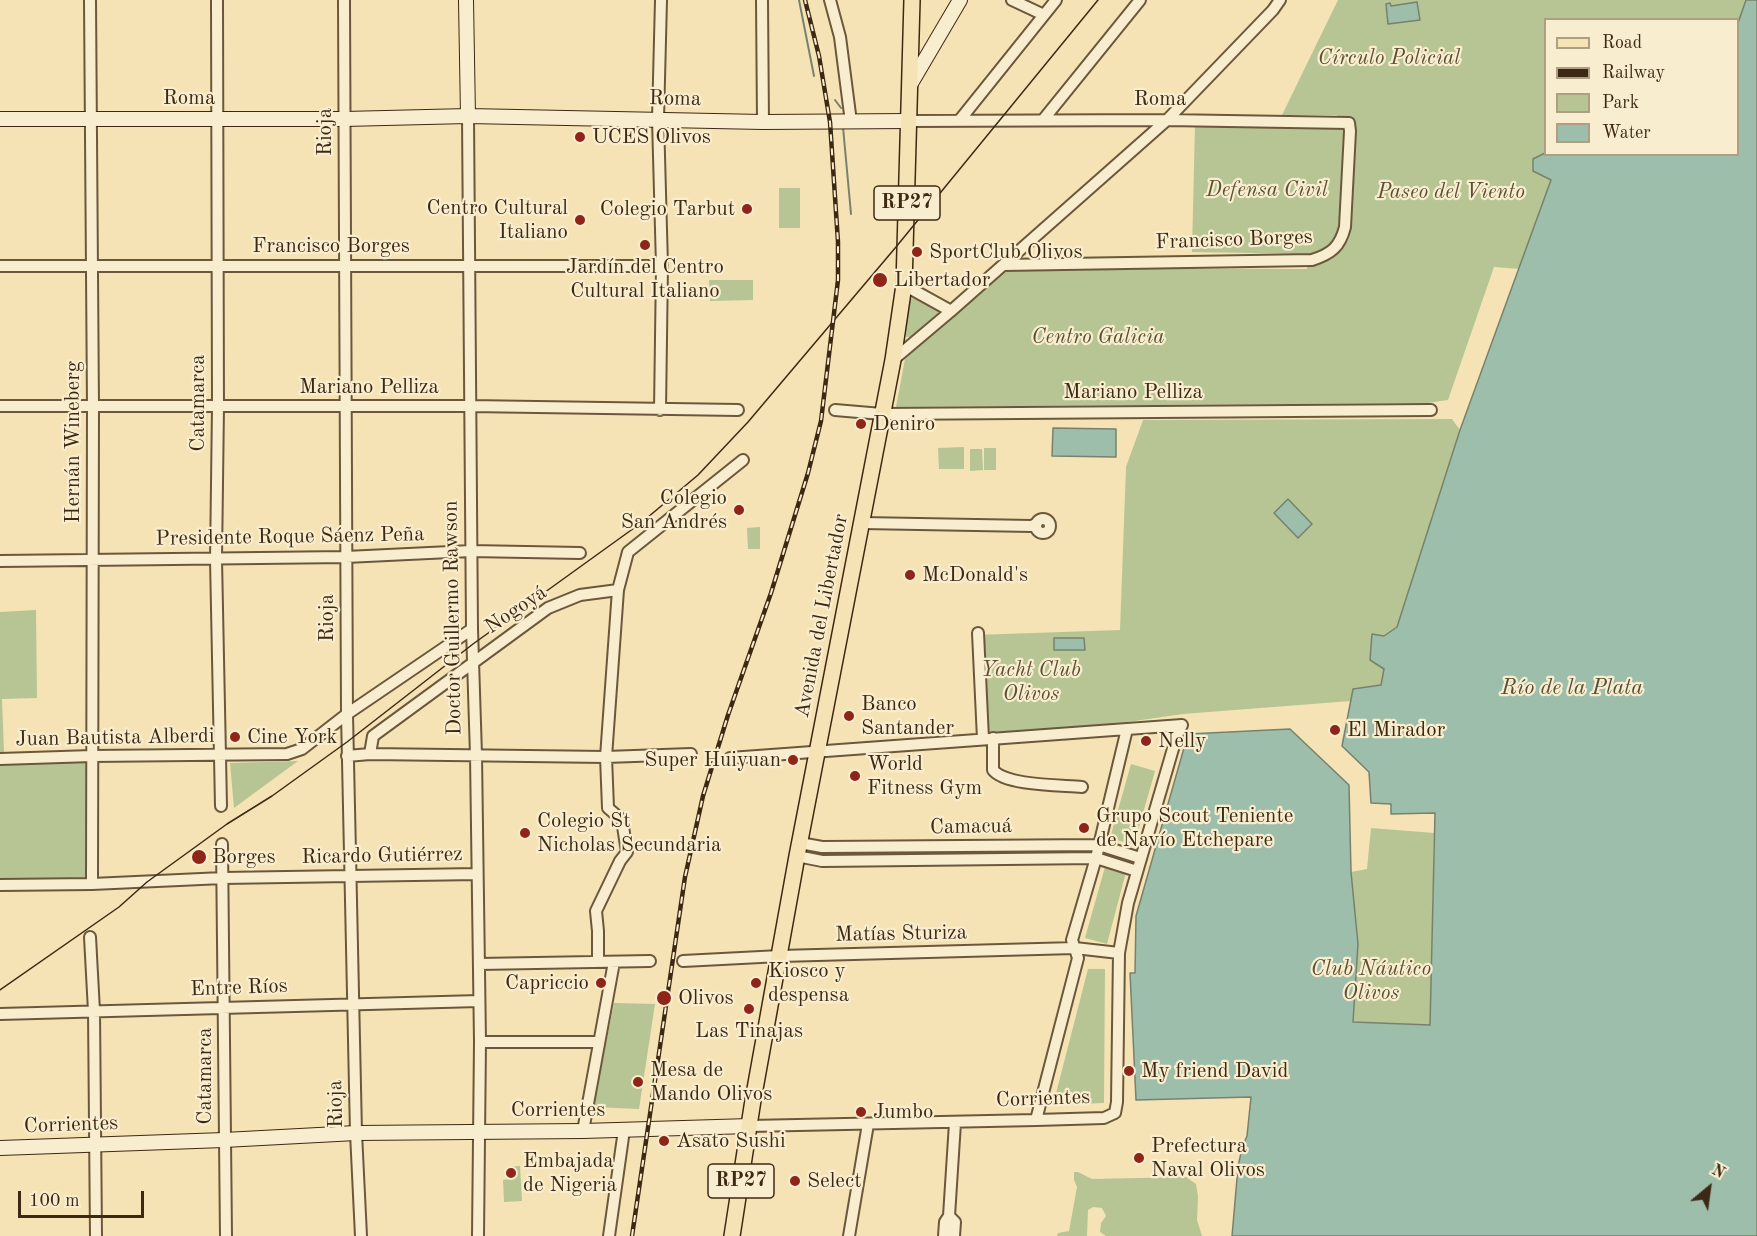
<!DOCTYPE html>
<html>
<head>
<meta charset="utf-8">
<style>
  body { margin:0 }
  #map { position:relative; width:1757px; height:1236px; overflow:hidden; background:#f6e3b5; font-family:"Old Standard TT",serif }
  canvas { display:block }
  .legend { position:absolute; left:1544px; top:18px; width:195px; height:138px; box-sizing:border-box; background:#f9edcf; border:2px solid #ae9f84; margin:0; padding:8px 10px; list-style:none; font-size:18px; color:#3d2913 }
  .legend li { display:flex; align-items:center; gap:12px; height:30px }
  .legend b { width:30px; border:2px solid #ae9f84 }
  .north { position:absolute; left:1679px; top:1158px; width:60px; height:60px; -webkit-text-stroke:4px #f9edcf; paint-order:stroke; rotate:29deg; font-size:16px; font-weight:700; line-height:24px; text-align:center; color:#3d2913 }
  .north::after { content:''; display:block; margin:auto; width:21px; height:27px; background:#3d2913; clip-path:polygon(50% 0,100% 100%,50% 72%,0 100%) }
  .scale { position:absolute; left:18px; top:1191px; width:126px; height:27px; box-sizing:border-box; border:3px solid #3d2913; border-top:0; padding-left:8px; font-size:18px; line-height:21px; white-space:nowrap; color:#3d2913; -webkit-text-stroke:4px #f9edcf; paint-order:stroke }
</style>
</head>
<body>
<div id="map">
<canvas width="1757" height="1236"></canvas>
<ul class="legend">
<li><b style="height:8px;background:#f6e3b5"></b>Road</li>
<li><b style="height:8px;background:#3d2913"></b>Railway</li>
<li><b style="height:16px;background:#b6c593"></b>Park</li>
<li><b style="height:16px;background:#9dbeaa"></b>Water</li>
</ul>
<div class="north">N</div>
<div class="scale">100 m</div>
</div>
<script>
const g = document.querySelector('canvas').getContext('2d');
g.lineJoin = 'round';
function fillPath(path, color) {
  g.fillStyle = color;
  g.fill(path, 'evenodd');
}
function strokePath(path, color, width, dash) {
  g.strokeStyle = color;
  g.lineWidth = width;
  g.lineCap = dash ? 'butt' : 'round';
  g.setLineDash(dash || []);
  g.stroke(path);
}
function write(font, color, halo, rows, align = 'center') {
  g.font = font + ' "Old Standard TT",serif';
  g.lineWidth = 4.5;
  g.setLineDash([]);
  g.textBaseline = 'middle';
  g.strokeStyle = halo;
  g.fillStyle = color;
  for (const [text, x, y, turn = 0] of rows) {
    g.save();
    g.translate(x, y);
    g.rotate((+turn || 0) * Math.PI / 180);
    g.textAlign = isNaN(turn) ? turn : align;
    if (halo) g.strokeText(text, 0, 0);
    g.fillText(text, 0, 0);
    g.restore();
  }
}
fillPath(new Path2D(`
  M1338 0H1746L1738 23V20H1546L1545 153 1534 159 1551 180 1520 269 1494 267 1448 400 1428 403 896 407 905 359 1005 270 1099 268 1307 269 1306 254 1192 252 1195 124 1338 122 1337 115H1282Z
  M779 188H800V228H779Z
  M709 280H753V300L710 301Z
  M912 298 938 308V313L911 337H906L904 329 909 299Z
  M1452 419 1460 430 1397 627 1384 636 1372 635 1384 669 1381 685 1353 689 1351 701 1183 714 1114 724 980 734 975 635 1120 630 1126 467 1143 420Z
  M964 447V469H939L938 448Z
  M984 448H996V470H984Z
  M970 449H982L983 470 970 471Z
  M760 527V549H748L747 528Z
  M36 610 37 698 2 699 4 752H0V612Z
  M92 756V884L0 885V759Z
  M298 761 234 808 230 763Z
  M1131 764 1155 771 1134 845 1110 838Z
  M1371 828 1434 833 1430 1025 1241 1036 1356 925 1351 872 1367 869Z
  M1087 848 1085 855 822 858 823 850Z
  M1105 867 1126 872 1107 944 1085 938Z
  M1088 969H1105L1104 1103 1053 1105Z
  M614 1003 655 1004 639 1109 593 1107Z
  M520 1166 522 1201 504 1202 503 1180 509 1179V1167Z
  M1074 1172H1078L1092 1179 1186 1177 1196 1184 1198 1196 1197 1220 1202 1236H1106L1100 1232 1101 1223 1106 1216 1102 1208 1093 1207 1088 1210 1087 1236H1057L1058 1233 1069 1231 1077 1187 1074 1180Z`), '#b6c593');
const water = new Path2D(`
  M1746 0H1757V1236H1232L1238 1167 1242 1148 1247 1136 1251 1097 1136 1100 1130 973H1135L1136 916 1188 734 1290 729 1349 785 1351 872 1358 944 1353 1022 1430 1025 1435 813 1391 814V804L1371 803 1369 772 1342 746 1353 689 1381 685 1384 669 1370 660 1372 634 1384 636 1397 627 1460 430 1551 180 1533 171V159L1545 153 1546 154H1738V23Z
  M1417 2 1420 20 1388 24 1386 4 1390 3 1391 6Z
  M1053 428 1116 429V457L1052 456Z
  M1288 499 1312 524 1298 538 1274 513Z
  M1054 638H1084L1085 650H1054Z`);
fillPath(water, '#9dbeaa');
strokePath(water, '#77826e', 1.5);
strokePath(new Path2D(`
  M799 0 814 76
  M835 100 841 108
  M843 127 851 214`), '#77826e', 2);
const street = new Path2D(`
  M90 0 93 407 92 884
  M217 0 218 407 216 559 221 806
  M344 0 347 714 356 1133 361 1236
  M762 0 763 122
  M830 0 840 37 851 122
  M1012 0 1044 15
  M468 116 472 629 476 755 480 1042 478 1236
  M1043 120 1140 0
  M909 121 1167 120 1349 123 1350 131 1345 227C1340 247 1331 254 1312 260L1003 265
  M959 121 1056 0
  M0 266H662
  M904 285 951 311
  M893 360 951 311 1167 120 1273 10 1280 0
  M0 406H470L738 410
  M660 410 662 266 658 119 661 0
  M835 410 882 414 1431 410
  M1036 526a7 7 0 1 1 14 0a7 7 0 1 1-14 0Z
  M862 523 1032 526 1037 523
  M0 561 346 557 471 551 580 553
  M978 633 983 739
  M993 738V770C1006 786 1062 785 1082 787
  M370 754 373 736 548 608 580 595 618 590
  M347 756 370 754 606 757 691 754
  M730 758 1182 725 1177 735 1128 903 1119 953 1117 1102 1115 1113 1104 1118 1036 1120 750 1126
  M0 759 92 756 287 754 302 749 347 714 472 629
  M800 843 822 847 1099 845 1140 858
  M222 844 226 1236
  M797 856 822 861 1096 858 1137 871
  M0 885 92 884 223 878 477 874
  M90 937 94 1011 96 1236
  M683 961 780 956 1075 948 1119 953
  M598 962V931L596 911 620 861 627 852 622 820 608 808 606 757 618 590 628 552 743 460
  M479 964 650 961
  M0 1014 479 1001
  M480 1042H599
  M1036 1120 1078 958 1072 940 1096 858 1127 729
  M583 1131 614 962
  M949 1216 955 1222 954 1236
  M609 1236 624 1130
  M849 1236 868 1124
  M944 1236 945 1222 949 1216 955 1123`);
const secondary = new Path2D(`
  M466 0 468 116
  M910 85 960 0
  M0 119H344L468 116 763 122 909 121
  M0 1148 224 1140 356 1133 583 1131 750 1126`);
const primary = new Path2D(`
  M732 1236 753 1100 797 856 893 360 904 285 912 0`);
strokePath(street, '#6b583c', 14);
strokePath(secondary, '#3d2913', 16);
strokePath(primary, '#3d2913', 18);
strokePath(street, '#f9edcf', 10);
strokePath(secondary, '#f9edcf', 14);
strokePath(primary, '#f6e3b5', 15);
strokePath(new Path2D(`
  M0 990 119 907 147 882 227 824 272 796 347 742 473 644 641 523 698 475 748 422 896 247 1098 0`), '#3d2913', 1.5);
const rail = new Path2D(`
  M632 1236 685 877 703 796 728 715 771 593 808 473 821 421 838 280V242L830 122 819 56 805 0`);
strokePath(rail, '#3d2913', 4.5);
strokePath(rail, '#f9edcf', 2, [7]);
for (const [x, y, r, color] of [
  [580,137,6,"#8f2418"],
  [747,209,6,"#8f2418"],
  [580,220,6,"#8f2418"],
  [645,245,6,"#8f2418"],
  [917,252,6,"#8f2418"],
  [880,280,8,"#8f2418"],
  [861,424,6,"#8f2418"],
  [739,510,6,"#8f2418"],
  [910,575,6,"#8f2418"],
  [849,716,6,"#8f2418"],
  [1335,730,6,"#8f2418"],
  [235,737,6,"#8f2418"],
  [1146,741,6,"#8f2418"],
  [793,760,6,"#8f2418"],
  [855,776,6,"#8f2418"],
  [1084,828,6,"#8f2418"],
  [525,833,6,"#8f2418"],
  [199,857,8,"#8f2418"],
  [601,983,6,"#8f2418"],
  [756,983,6,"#8f2418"],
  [664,998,8,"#8f2418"],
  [749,1009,6,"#8f2418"],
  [1129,1071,6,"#8f2418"],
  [638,1082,6,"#8f2418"],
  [861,1112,6,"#8f2418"],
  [664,1141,6,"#8f2418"],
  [1139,1158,6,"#8f2418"],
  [511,1173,6,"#8f2418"],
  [795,1181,6,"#8f2418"]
]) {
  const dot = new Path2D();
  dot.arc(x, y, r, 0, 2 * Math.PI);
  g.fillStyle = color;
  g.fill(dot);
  strokePath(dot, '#f9edcf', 2);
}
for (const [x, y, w] of [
  [907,203,66],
  [741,1181,66]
]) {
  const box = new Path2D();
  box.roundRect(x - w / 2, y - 17, w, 34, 4.5);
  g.fillStyle = '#f9edcf';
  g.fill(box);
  strokePath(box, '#3d2913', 1.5);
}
write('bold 20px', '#3d2913', null, [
  ["RP27",907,203],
  ["RP27",741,1181]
]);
write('italic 21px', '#5b5033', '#f9edcf', [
  ["Círculo Policial",1389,58],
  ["Defensa Civil",1267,190],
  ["Paseo del Viento",1451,192],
  ["Centro Galicia",1098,337],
  ["Yacht Club",1031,670],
  ["Olivos",1031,694],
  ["Club Náutico",1371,969],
  ["Olivos",1371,993]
]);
write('21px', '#3d2913', '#f9edcf', [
  ["Roma",189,98],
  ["Roma",675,99,1],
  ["Roma",1160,99],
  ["Rioja",325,132,-90],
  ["Francisco Borges",1234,240,-2],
  ["Francisco Borges",331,246],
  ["Mariano Pelliza",369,387],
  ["Mariano Pelliza",1133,392],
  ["Catamarca",198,403,-90],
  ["Hernán Wineberg",73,442,-90],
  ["Presidente Roque Sáenz Peña",290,537,-1],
  ["Nogoyá",516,610,-34],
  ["Avenida del Libertador",822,616,-79],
  ["Rioja",327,618,-90],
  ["Doctor Guillermo Rawson",453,618,-91],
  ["Juan Bautista Alberdi",115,738,-1],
  ["Camacuá",971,827,-1],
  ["Ricardo Gutiérrez",382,856,-1],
  ["Matías Sturiza",901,934,-1],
  ["Entre Ríos",239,988,-2],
  ["Catamarca",205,1076,-90],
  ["Corrientes",1043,1099,-2],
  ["Rioja",336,1104,-91],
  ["Corrientes",558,1110],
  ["Corrientes",71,1125,-2]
]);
write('21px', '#3d2913', '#f9edcf', [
  ["UCES Olivos",592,137],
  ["Centro Cultural",568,208,"right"],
  ["Italiano",568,232,"right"],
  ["Colegio Tarbut",735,209,"right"],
  ["SportClub Olivos",929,252],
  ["Jardín del Centro",645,267,"center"],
  ["Cultural Italiano",645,291,"center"],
  ["Libertador",894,280],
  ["Deniro",873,424],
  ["Colegio",727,498,"right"],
  ["San Andrés",727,522,"right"],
  ["McDonald's",922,575],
  ["Banco",861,704],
  ["Santander",861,728],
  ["El Mirador",1347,730],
  ["Cine York",247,737],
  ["Nelly",1158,741],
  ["Super Huiyuan",781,760,"right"],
  ["World",867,764],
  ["Fitness Gym",867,788],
  ["Grupo Scout Teniente",1096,816],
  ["de Navío Etchepare",1096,840],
  ["Colegio St",537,821],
  ["Nicholas Secundaria",537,845],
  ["Borges",212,857],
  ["Kiosco y",768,971],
  ["despensa",768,995],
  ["Capriccio",589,983,"right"],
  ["Olivos",678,998],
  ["Las Tinajas",749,1031,"center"],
  ["Mesa de",650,1070],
  ["Mando Olivos",650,1094],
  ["My friend David",1141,1071],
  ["Jumbo",873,1112],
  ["Asato Sushi",676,1141],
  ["Prefectura",1151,1146],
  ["Naval Olivos",1151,1170],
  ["Embajada",523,1161],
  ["de Nigeria",523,1185],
  ["Select",807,1181]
], 'left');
write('italic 22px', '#554e39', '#f9edcf', [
  ["Río de la Plata",1572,688]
]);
</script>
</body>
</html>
